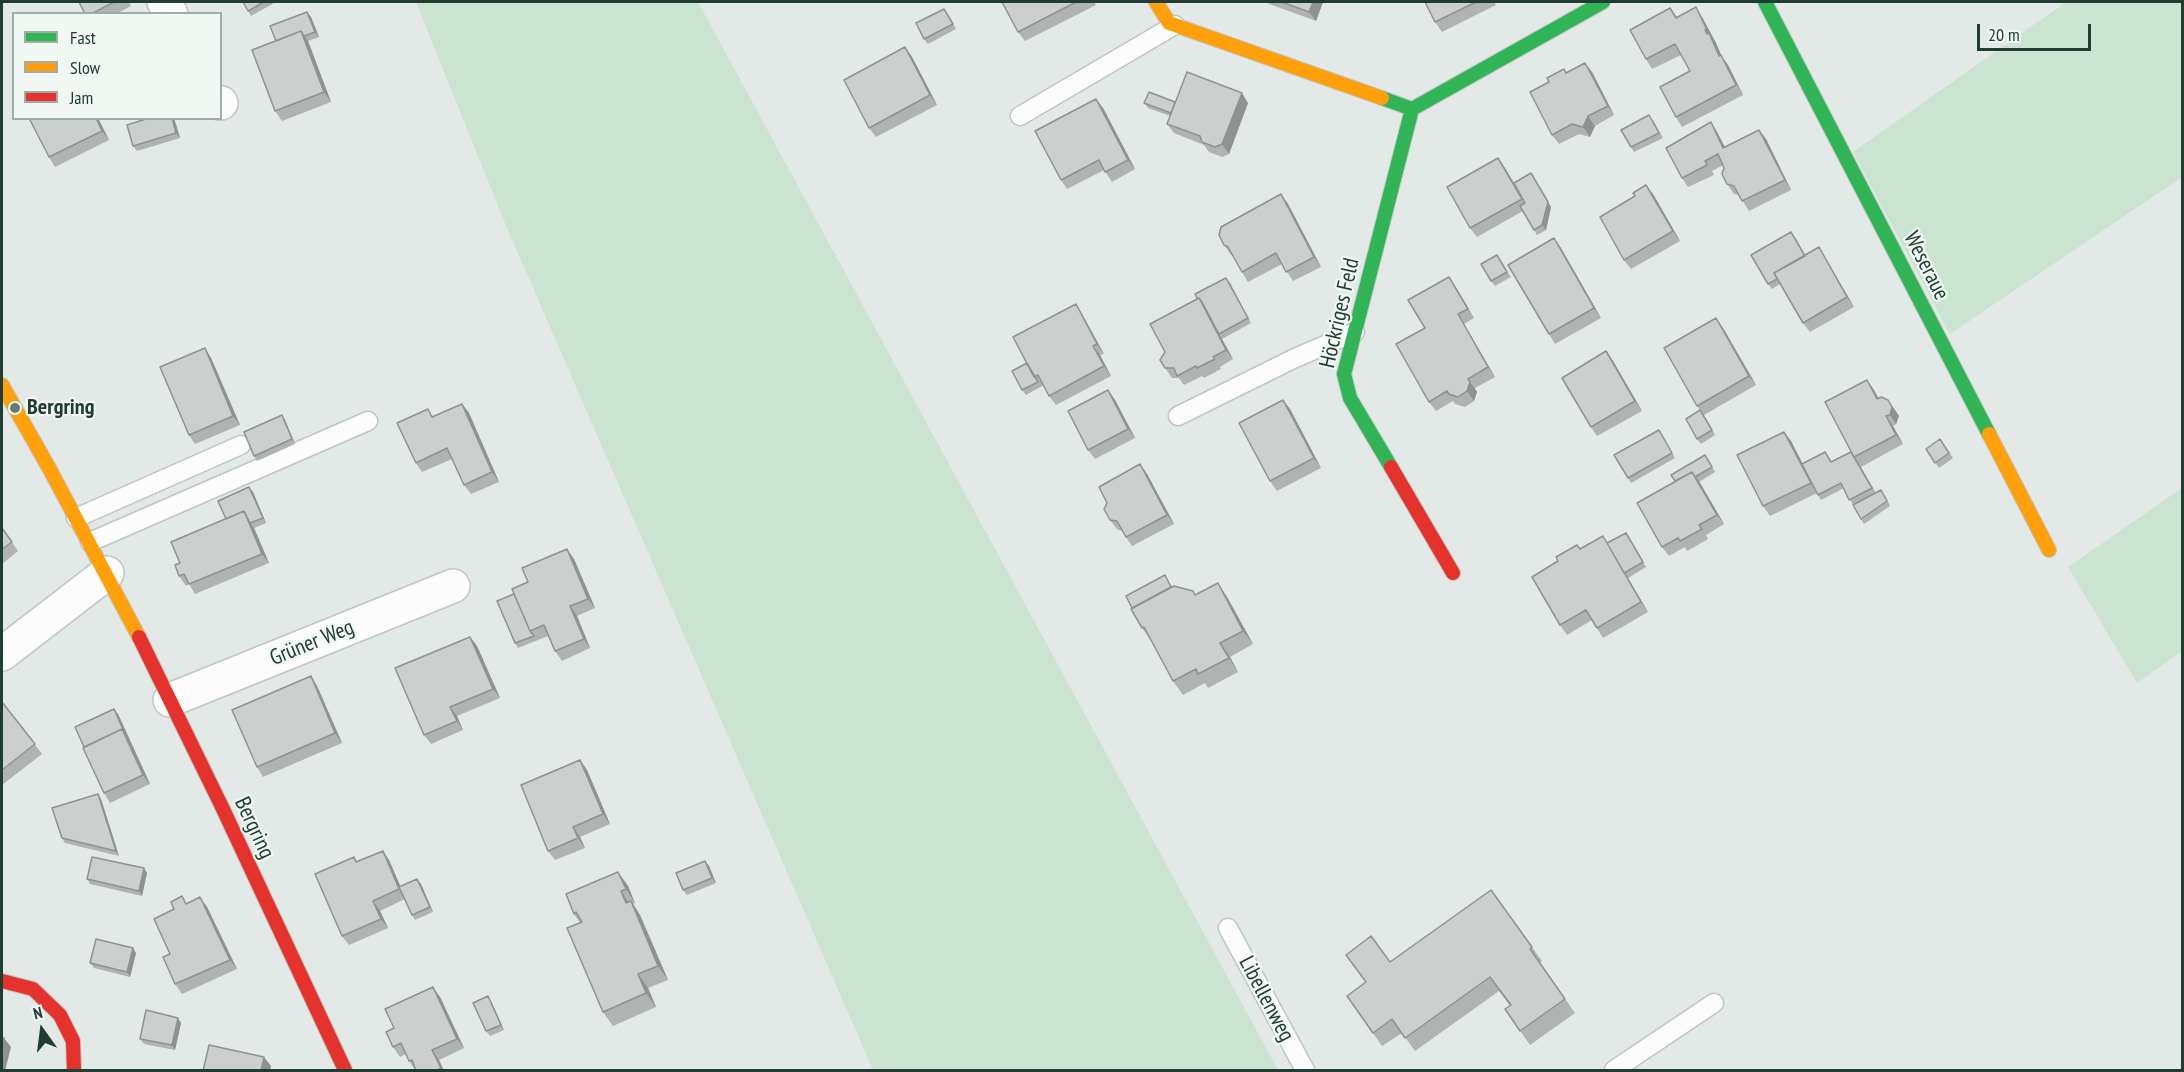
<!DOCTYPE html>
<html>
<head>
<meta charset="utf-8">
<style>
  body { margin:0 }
  #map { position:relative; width:2184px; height:1072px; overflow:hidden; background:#e3e9e6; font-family:"PT Sans Narrow",sans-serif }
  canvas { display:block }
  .frame { position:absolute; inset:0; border:3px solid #203d33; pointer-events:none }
  .legend { position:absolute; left:12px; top:12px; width:210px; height:108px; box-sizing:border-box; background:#f1f8f4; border:2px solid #9dada7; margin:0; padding:8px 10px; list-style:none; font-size:18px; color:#203d33 }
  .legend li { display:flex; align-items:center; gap:12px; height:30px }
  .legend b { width:30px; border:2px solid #9dada7 }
  .north { position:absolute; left:12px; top:1000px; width:60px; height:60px; -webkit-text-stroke:4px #f1f8f4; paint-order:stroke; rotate:346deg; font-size:16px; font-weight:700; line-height:24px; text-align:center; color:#203d33 }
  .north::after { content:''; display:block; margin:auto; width:21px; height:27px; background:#203d33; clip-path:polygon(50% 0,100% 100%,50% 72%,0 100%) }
  .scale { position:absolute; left:1977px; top:24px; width:114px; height:27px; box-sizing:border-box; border:3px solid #203d33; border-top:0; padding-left:8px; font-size:18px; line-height:21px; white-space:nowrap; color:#203d33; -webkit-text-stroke:4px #f1f8f4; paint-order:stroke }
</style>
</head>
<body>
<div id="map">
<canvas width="2184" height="1072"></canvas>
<div class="frame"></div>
<ul class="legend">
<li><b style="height:8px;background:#30b455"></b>Fast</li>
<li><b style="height:8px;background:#ff9f0a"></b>Slow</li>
<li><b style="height:8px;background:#e5322d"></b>Jam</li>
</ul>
<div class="north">N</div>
<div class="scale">20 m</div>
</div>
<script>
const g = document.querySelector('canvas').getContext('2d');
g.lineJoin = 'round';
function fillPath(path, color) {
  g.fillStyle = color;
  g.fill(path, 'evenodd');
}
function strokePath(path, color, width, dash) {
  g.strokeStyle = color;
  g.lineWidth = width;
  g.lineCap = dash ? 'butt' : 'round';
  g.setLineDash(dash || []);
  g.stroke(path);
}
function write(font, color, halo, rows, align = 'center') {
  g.font = font + ' "PT Sans Narrow",sans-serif';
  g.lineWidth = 4.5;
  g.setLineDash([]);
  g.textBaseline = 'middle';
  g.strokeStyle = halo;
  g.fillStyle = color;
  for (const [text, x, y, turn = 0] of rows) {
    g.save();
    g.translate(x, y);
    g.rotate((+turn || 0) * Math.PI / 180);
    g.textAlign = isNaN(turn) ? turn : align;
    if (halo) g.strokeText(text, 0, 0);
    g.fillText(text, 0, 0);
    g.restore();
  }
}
fillPath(new Path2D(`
  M416 2H698L1278 1070H873L507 228Z
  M2066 2H2182V177L1950 334 1853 152Z
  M2182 488V651L2137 683 2068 567Z`), '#cbe3d1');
const lane = new Path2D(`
  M1020 116 1175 25
  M1178 416 1293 359 1355 332
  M76 518 241 445
  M90 542 368 421
  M1228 928 1305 1070
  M1614 1070 1714 1003`);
const street = new Path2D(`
  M164 2 171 14
  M220 103H221
  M2 654 107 573
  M170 700 453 586`);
const fast = new Path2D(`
  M1765 2 1989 434
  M1382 98 1412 109 1603 2
  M1391 467 1350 398 1344 374 1412 109`);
const slow = new Path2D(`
  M1156 2 1169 23 1382 98
  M2 385 49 468 139 637
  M1989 434 2049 550`);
const jam = new Path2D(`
  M1391 467 1453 573
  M139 637 223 809 345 1070
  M2 981 33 989 60 1015 73 1041 74 1070`);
strokePath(lane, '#c0c6c3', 21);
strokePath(street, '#c0c6c3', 36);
strokePath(fast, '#bec7c3', 16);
strokePath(slow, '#bec7c3', 16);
strokePath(jam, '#bec7c3', 16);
strokePath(lane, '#fbfcfb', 18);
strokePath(street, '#fbfcfb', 33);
strokePath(fast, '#30b455', 14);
strokePath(slow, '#ff9f0a', 14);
strokePath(jam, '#e5322d', 14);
fillPath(new Path2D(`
  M79 2H129L131 6 116 14H85Z
  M243 2H276L251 16Z
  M1002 2H1094L1096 5 1025 41 1018 32Z
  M1264 2H1323L1316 21Z
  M1425 2H1494L1496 5 1442 32 1435 22Z
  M1670 8 1677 17H1702L1716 43 1722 57 1728 65 1743 95 1682 127 1676 117 1690 71 1681 55 1652 69 1646 59Z
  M307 12 311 17 319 37 308 41 331 102 282 121 275 111 276 41Z
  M948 14 956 29 928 44 924 39Z
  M905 47 912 57 937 105 876 137 869 128Z
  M1564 69 1567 72H1592L1614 115 1595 126 1590 137 1579 134 1559 144 1552 135 1549 82Z
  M1096 99 1103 108 1135 169 1112 182 1104 170 1067 189 1061 180Z
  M1175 102 1248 103 1229 154 1222 157 1209 152 1204 145 1174 133 1167 124 1170 116 1148 108 1144 103Z
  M29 118H98L109 140 55 167 49 157Z
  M174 118 180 138 137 151 133 146Z
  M1653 120 1663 138 1634 152 1631 147Z
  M1711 122 1717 132 1725 147 1759 130 1766 139 1791 190 1749 211 1739 195 1734 194 1727 184 1723 165 1712 171 1714 175 1688 187 1682 178Z
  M1505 168 1514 183 1531 173 1534 178 1551 207 1546 230 1537 235 1523 211 1477 237 1470 228Z
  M1281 194 1288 204 1321 267 1293 281 1282 264 1248 282 1242 272 1233 256 1231 255 1224 245Z
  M1653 194 1680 241 1631 269 1624 260Z
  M1795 237 1805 255 1825 257 1854 307 1810 332 1803 323 1780 284 1772 289 1768 284Z
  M1554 238 1561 248 1601 318 1555 344 1549 334Z
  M1497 255 1511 277 1495 286 1491 281Z
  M1449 277 1474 318 1464 324 1495 377 1475 388 1477 392 1474 401 1465 407 1455 404 1453 401 1436 411 1429 402 1425 328Z
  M1226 278 1251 323 1222 339 1233 359 1220 367 1221 369 1204 378 1202 376 1184 385 1179 378H1172L1165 368 1197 298Z
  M1076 304 1082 314 1104 354 1100 355 1111 376 1056 405 1049 396 1044 385 1026 395 1022 390 1027 363Z
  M1716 318 1723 328 1756 385 1704 415 1715 435 1701 444 1697 439 1700 410 1697 406Z
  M205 348 211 358 240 425 195 444 189 435Z
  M1606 351 1613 361 1642 411 1597 436 1591 427Z
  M1867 380 1874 390 1878 398 1888 400 1895 410 1899 416 1896 424 1893 426 1903 444 1861 467 1876 493 1853 505 1844 488 1821 500 1817 493 1770 516 1763 506 1784 432 1791 441 1803 464 1825 452 1831 462 1851 452Z
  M1108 390 1115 400 1135 438 1095 459 1088 450Z
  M462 404 469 413 499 482 471 494 464 485 452 459 422 472 416 463 433 417Z
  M1290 409 1321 468 1277 491 1270 481Z
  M282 415 285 420 295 444 257 461 254 456Z
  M1659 430 1675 458 1631 483 1628 478Z
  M1940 439 1953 458 1939 468 1926 449Z
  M1705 455 1715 472 1699 482 1724 524 1706 535 1708 539 1687 551 1685 547 1669 556 1662 547 1675 481Z
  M1140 464 1147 474 1174 524 1132 546 1122 531 1117 529 1110 520Z
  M253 492 266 523 254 528 269 563 195 594 189 584 186 586 179 576 180 563Z
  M1885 495 1890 506 1864 524 1861 519Z
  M2 528 18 551 2 564Z
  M1626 533 1646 567 1628 578 1648 612 1603 638 1592 620 1567 635 1560 625 1580 549 1607 543Z
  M574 559 595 608 577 616 590 648 562 661 555 651 548 636 518 648 515 643 514 594Z
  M1165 575 1172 587 1195 595 1227 597 1253 644 1230 657 1238 672 1208 688 1205 683 1183 695 1173 681 1152 642 1142 628 1132 608Z
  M470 637 477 646 500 698 457 716 463 730 431 744 424 735Z
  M317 686 342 743 263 777 257 767Z
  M2 702 42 754 2 785Z
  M118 714 150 784 110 803 104 793 84 747Z
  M580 760 587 770 610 824 580 837 585 848 555 860 548 851Z
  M101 799 119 856 65 843 62 838Z
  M383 851 389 860 400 886 417 879 421 884 433 912 415 920 412 915 405 899 380 911 388 928 349 945 342 936 358 862Z
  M705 861 709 866 716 883 687 895 683 890Z
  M618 872 628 886 635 903 633 904 640 915 668 980 648 988 656 1007 613 1026 603 1012 580 923 574 914Z
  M147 873 142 896 90 884 87 879Z
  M1491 890 1542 961 1540 963 1575 1013 1530 1045 1505 1009 1510 1006 1499 991 1415 1051 1402 1033 1382 1046 1347 996 1366 983 1390 962Z
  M187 903 207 907 237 969 182 994 175 984 170 954Z
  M136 953 130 977 94 968 90 963Z
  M440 997 464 1048 439 1060 444 1071H416L409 1061 406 1054 400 1057 393 1047 394 1028Z
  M491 1001 504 1030 490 1036 486 1031Z
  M181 1023 175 1050 144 1044 140 1039Z`), '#afb3b1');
fillPath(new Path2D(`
  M1313 2H1323L1316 21 1309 12Z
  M1696 7 1702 17 1716 43 1722 57 1728 65 1743 95 1719 56 1707 34Z
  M307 12 311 17 319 37 315 32Z
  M301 31 308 41 331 102 324 92Z
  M905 47 912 57 937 105 930 95Z
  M1585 63 1592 72 1614 115 1608 106Z
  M1242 93 1248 103 1229 154 1222 144Z
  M1096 99 1103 108 1135 169 1128 160Z
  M1588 116 1595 126 1590 137 1583 127Z
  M96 118H98L109 140 102 131Z
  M172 118H174L180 138 176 133Z
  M1711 122 1717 132 1730 157 1723 148Z
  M1759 130 1766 139 1791 190 1785 180Z
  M1498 158 1505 168 1528 208 1522 199Z
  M1531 173 1551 207 1546 230 1542 225Z
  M1646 185 1653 194 1680 241 1673 231Z
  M1281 194 1288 204 1321 267 1314 257Z
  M1554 238 1561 248 1601 318 1594 308Z
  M1819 247 1825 257 1854 307 1847 297Z
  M1449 277 1455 286 1474 318 1468 309Z
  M1226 278 1230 283 1251 323 1248 318Z
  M1199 298 1222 339 1233 359 1226 350Z
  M1076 304 1082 314 1104 354 1097 344Z
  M1458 314 1464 324 1495 377 1488 367Z
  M1716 318 1723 328 1756 385 1749 376Z
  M1093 346 1100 355 1111 376 1104 366Z
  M205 348 211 358 240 425 233 416Z
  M1606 351 1613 361 1642 411 1635 401Z
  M1468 379 1477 392 1474 401 1467 391Z
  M1867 380 1874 390 1884 409 1877 399Z
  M1108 390 1115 400 1135 438 1128 429Z
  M1283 400 1290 409 1321 468 1314 458Z
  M1888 400 1899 416 1896 424 1890 415Z
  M462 404 469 413 499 482 492 472Z
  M282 415 285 420 295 444 292 439Z
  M1886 416 1893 426 1903 444 1896 435Z
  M1784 432 1791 441 1817 493 1811 483Z
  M1140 464 1147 474 1174 524 1167 515Z
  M1692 472 1699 481 1724 524 1717 515Z
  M249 487 253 492 266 523 263 518Z
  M244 511 252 523H250L254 528 269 563 262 554Z
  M1603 536 1609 546 1648 612 1641 602Z
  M567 549 574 559 595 608 588 599Z
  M1218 583 1227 597 1253 644 1243 631Z
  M570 606 577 616 590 648 584 639Z
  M470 637 477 646 500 698 493 689Z
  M1220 643 1230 657 1238 672 1229 658Z
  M311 676 317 686 342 743 335 733Z
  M450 707 457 716 463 730 457 721Z
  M114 709 118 714 150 784 143 775Z
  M580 760 587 770 610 824 603 814Z
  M98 794 101 799 119 856 116 851Z
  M573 827 580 837 585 848 578 838Z
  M383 851 389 860 406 899 399 889Z
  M705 861 709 866 716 883 712 878Z
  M144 868 147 873 142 896 139 891Z
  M618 872 628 886 635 903 626 889Z
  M417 879 421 884 433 912 430 907Z
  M621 891 630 905 626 903Z
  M200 897 207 907 237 969 230 960Z
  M373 901 380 911 388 928 381 919Z
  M631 901 640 915 668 980 658 966Z
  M133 948 136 953 130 977 127 972Z
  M638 974 648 988 656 1007 646 993Z
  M433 987 440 997 464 1048 457 1039Z
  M488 996 491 1001 504 1030 501 1025Z
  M178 1018 181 1023 175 1050 172 1045Z
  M4 1038 11 1047 5 1071H2V1048Z
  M432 1050 439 1060 444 1071H442L441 1068Z
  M264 1057 271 1066 270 1071H261Z`), '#8e9290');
const building = new Path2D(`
  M79 2H114L91 14H85Z
  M243 2H264L248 11Z
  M1002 2H1076L1018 32Z
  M1282 2H1313L1309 12Z
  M1425 2H1476L1435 22Z
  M1696 7 1706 28 1705 30 1707 34 1709 33 1719 56 1721 55 1736 85 1676 117 1660 87 1690 71 1675 44 1646 59 1630 30 1670 8 1676 18Z
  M944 9 953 24 924 39 916 23Z
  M307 12 315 32 304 36 301 31 276 41 270 26Z
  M301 31 324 92 275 111 252 50Z
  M905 47 930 95 869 128 844 80Z
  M1585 63 1608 106 1588 116 1583 127 1572 124 1552 135 1530 92 1549 82 1547 78 1564 69 1566 73Z
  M1187 72 1242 93 1222 144 1215 147 1202 142 1200 136 1167 124Z
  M1149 92 1175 102 1171 113 1144 103Z
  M1096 99 1128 160 1105 172 1099 160 1061 180 1035 131Z
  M1649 115 1659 133 1631 147 1621 130Z
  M29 118H96L102 131 49 157Z
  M149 118H172L176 133 133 146 127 125Z
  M1711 122 1723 148 1759 130 1785 180 1742 201 1734 186 1727 184 1722 174 1724 168 1718 154 1705 161 1707 165 1682 178 1666 148Z
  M1498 158 1522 199 1470 228 1447 187Z
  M1531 173 1548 202 1542 225 1534 230 1520 206 1525 203 1514 183Z
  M1646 185 1673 231 1624 260 1600 217 1635 196 1633 193Z
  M1281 194 1314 257 1286 272 1276 253 1242 272 1228 247 1224 245 1219 235 1221 227Z
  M1791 232 1805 256 1774 273 1777 279 1768 284 1751 255Z
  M1554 238 1594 308 1549 334 1508 265Z
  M1819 247 1847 297 1803 323 1774 273Z
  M1497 255 1507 272 1491 281 1481 264Z
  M1449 277 1468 309 1458 314 1488 367 1468 379 1470 382 1467 391 1458 397 1449 394 1447 391 1429 402 1396 344 1425 328 1408 300Z
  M1226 278 1248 318 1219 334 1202 302 1199 298H1197L1195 294Z
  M1199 298 1226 350 1213 357 1215 359 1197 368 1196 366 1177 376 1174 368H1165L1160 360 1165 352 1150 324Z
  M1076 304 1097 344 1093 346 1104 366 1049 396 1038 375 1034 377 1013 337Z
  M1716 318 1749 376 1697 406 1664 348Z
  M205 348 233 416 189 435 160 367Z
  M1606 351 1635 401 1591 427 1562 378Z
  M1027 363 1038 382 1022 390 1012 371Z
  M1867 380 1877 399 1881 397 1888 400 1892 407 1890 415 1886 416 1896 435 1854 457 1825 402Z
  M1108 390 1128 429 1088 450 1068 411Z
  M1283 400 1314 458 1270 481 1239 423Z
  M462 404 492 472 464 485 447 448 416 463 397 423 428 409 432 417Z
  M1700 410 1712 430 1697 439 1686 419Z
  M282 415 292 439 254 456 244 432Z
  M1659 430 1672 453 1628 478 1614 455Z
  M1784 432 1811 483 1763 506 1737 455Z
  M1940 439 1949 453 1935 463 1926 449Z
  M1825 452 1831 462 1851 452 1872 488 1849 500 1841 483 1818 495 1802 464Z
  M1705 455 1712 467 1695 477 1692 472 1675 481 1671 475Z
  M1140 464 1167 515 1126 537 1117 521 1110 520 1104 509 1107 503 1099 487Z
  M1692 472 1717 515 1699 525 1702 529 1680 541 1678 538 1662 547 1637 503Z
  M249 487 263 518 250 523 244 511 226 519 218 501Z
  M1881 490 1887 501 1861 519 1853 505Z
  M244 511 262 554 189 584 184 574 179 576 175 565 180 563 171 542Z
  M2 528 12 542 2 549Z
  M1626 533 1643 562 1624 573 1607 543Z
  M1603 536 1641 602 1597 628 1586 610 1560 625 1532 577 1558 561 1556 557 1577 545 1580 549Z
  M567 549 588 599 570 606 584 639 555 651 544 625 530 631 512 589 528 582 522 568Z
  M1165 575 1171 587 1132 608 1126 596Z
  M1218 583 1243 631 1220 643 1229 658 1198 674 1196 669 1173 681 1144 627 1142 628 1131 609 1174 586 1193 591 1195 595Z
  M514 594 530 631 534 636 515 643 497 601Z
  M470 637 493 689 450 707 457 721 424 735 395 668Z
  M311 676 335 733 257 767 232 710Z
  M2 702 35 744 2 770Z
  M114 709 125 734 122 729 84 747 75 727Z
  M122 729 143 775 104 793 83 748Z
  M580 760 603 814 573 827 578 838 548 851 521 785Z
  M98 794 116 851 62 838 52 808Z
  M383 851 399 889 373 901 381 919 342 936 315 874 354 857 356 862Z
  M92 857 144 868 139 891 87 879Z
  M705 861 712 878 683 890 676 873Z
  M618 872 626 889 621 891 626 903 631 901 658 966 638 974 646 993 603 1012 567 928 582 922 576 912 574 914 566 894Z
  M417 879 430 907 412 915 399 887Z
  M1491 890 1532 947 1530 949 1565 999 1520 1031 1505 1009 1511 1005 1490 977 1405 1038 1392 1019 1373 1033 1347 996 1366 982 1346 955 1371 936 1390 962Z
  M182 896 186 904 200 897 230 960 175 984 163 957 170 954 154 919 174 909 171 902Z
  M96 939 133 948 127 972 90 963Z
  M433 987 457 1039 432 1050 441 1068 436 1071H416L412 1060 409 1061 401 1043 393 1047 386 1032 394 1028 385 1009Z
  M488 996 501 1025 486 1031 473 1003Z
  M146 1010 178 1018 172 1045 140 1039Z
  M2 1037 4 1038 2 1048Z
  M209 1045 264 1057 261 1071H203Z`);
fillPath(building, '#cbd0ce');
strokePath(building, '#8e9290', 1.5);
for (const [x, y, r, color] of [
  [15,408,6,"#647972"]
]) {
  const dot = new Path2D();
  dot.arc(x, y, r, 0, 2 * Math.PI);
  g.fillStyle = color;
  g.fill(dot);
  strokePath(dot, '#f1f8f4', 2);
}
write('22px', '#203d33', '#f1f8f4', [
  ["Weseraue",1926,266,63],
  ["Höckriges Feld",1340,313,-77],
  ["Grüner Weg",312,643,-22],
  ["Bergring",254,828,65],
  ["Libellenweg",1266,999,62]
]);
write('bold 22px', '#203d33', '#f1f8f4', [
  ["Bergring",27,408]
], 'left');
</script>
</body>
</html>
